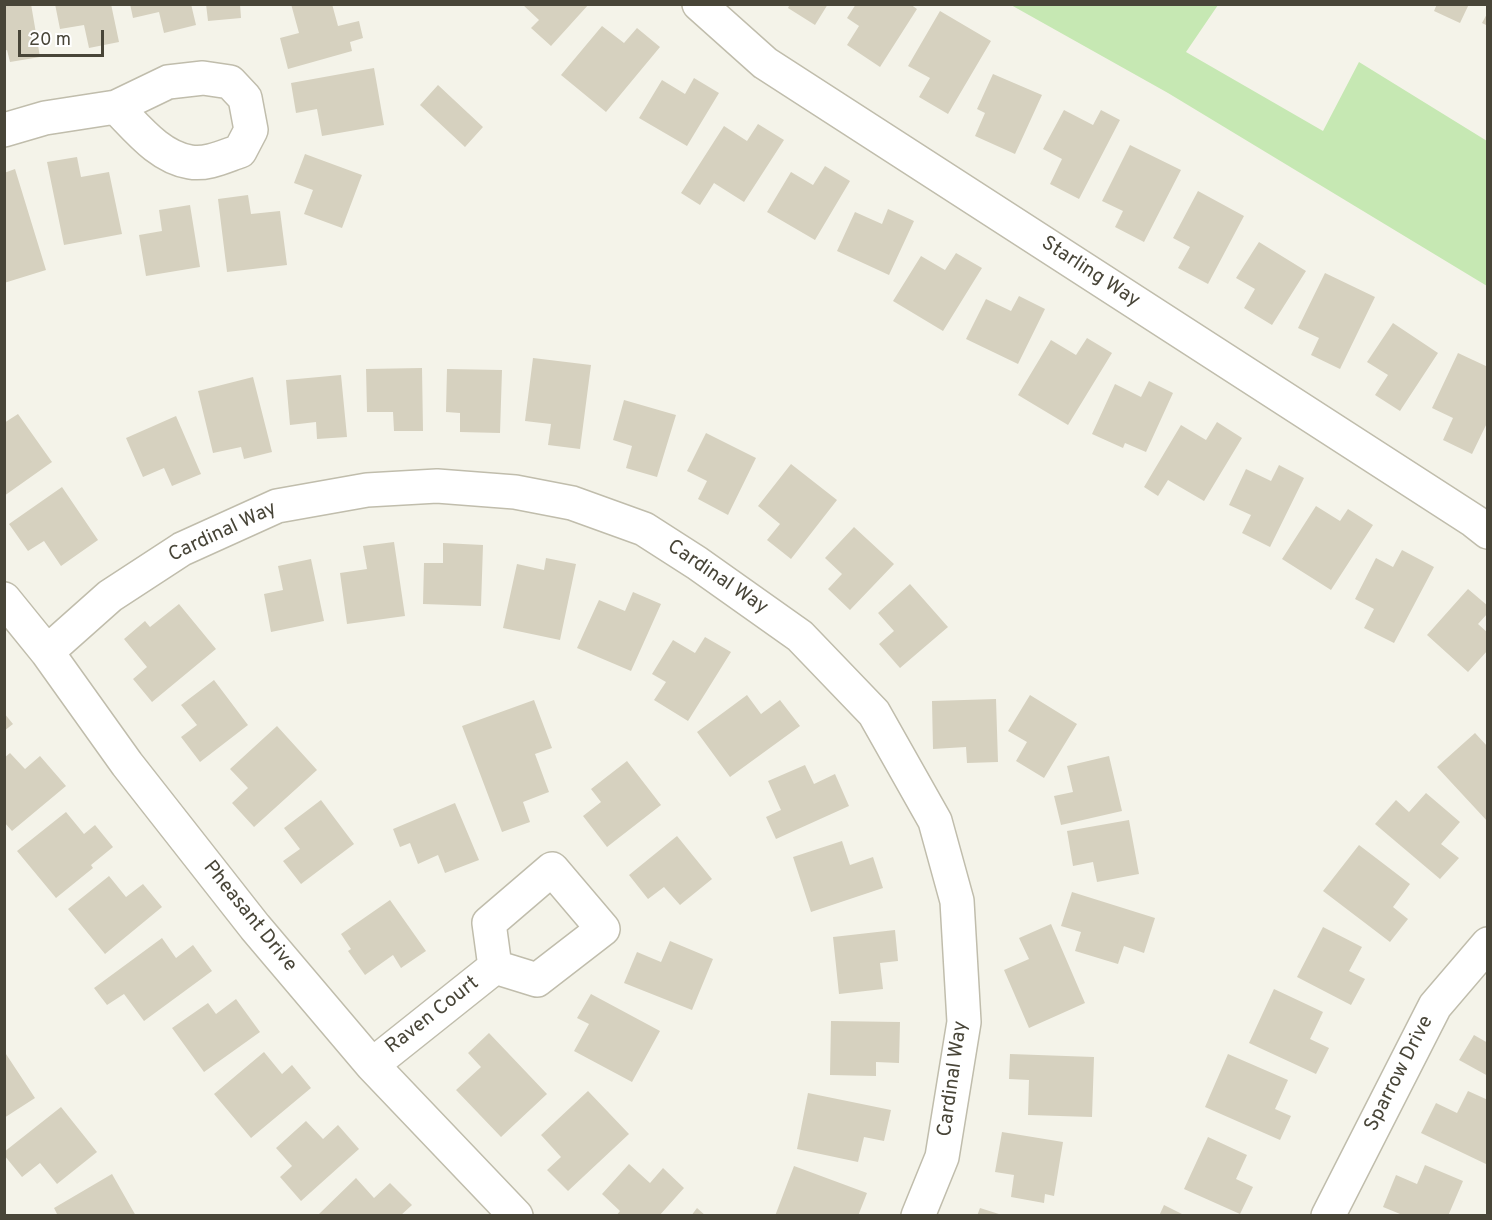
<!DOCTYPE html>
<html>
<head>
<meta charset="utf-8">
<style>
  body { margin:0 }
  #map { position:relative; width:1492px; height:1220px; overflow:hidden; background:#f4f3e9; font-family:Overpass,sans-serif }
  canvas { display:block }
  .frame { position:absolute; inset:0; border:6px solid #484538; pointer-events:none }
  .scale { position:absolute; left:18px; top:30px; width:86px; height:27px; box-sizing:border-box; border:3px solid #484538; border-top:0; padding-left:8px; font-size:18px; line-height:21px; white-space:nowrap; color:#484538; -webkit-text-stroke:4px #fff; paint-order:stroke }
</style>
</head>
<body>
<div id="map">
<canvas width="1492" height="1220"></canvas>
<div class="frame"></div>
<div class="scale">20 m</div>
</div>
<script>
const g = document.querySelector('canvas').getContext('2d');
g.lineJoin = 'round';
function fillPath(path, color) {
  g.fillStyle = color;
  g.fill(path, 'evenodd');
}
function strokePath(path, color, width, dash) {
  g.strokeStyle = color;
  g.lineWidth = width;
  g.lineCap = dash ? 'butt' : 'round';
  g.setLineDash(dash || []);
  g.stroke(path);
}
function write(font, color, halo, rows, align = 'center') {
  g.font = font + ' Overpass,sans-serif';
  g.lineWidth = 6;
  g.setLineDash([]);
  g.textBaseline = 'middle';
  g.strokeStyle = halo;
  g.fillStyle = color;
  for (const [text, x, y, turn = 0] of rows) {
    g.save();
    g.translate(x, y);
    g.rotate((+turn || 0) * Math.PI / 180);
    g.textAlign = isNaN(turn) ? turn : align;
    if (halo) g.strokeText(text, 0, 0);
    g.fillText(text, 0, 0);
    g.restore();
  }
}
fillPath(new Path2D(`
  M1011 5H1218L1186 52 1323 131 1359 62 1487 141V286L1168 93Z`), '#c6e8b3');
fillPath(new Path2D(`
  M4 4H31L40 57 10 62 7 50 4 51Z
  M55 4H111L119 42 89 48 84 25 60 29Z
  M130 4H191L196 25 164 33 159 12 133 18Z
  M206 4H240L241 18 208 21Z
  M291 4H332L338 26 359 21 363 38 350 42 352 51 288 69 280 38 299 33Z
  M522 4H589L551 46 531 28 539 20Z
  M790 4H828L815 25 788 8Z
  M856 4H910L917 9 880 67 847 45 859 26 847 18Z
  M1437 4H1469L1460 23 1434 11Z
  M940 11 991 41 948 114 919 97 930 78 908 66Z
  M1488 12V26L1482 23Z
  M602 26 624 43 637 28 660 47 606 112 561 75Z
  M374 68 384 125 322 136 317 109 296 113 291 83Z
  M993 74 1042 95 1015 154 975 136 985 113 977 109Z
  M694 78 719 93 687 146 639 118 662 80 685 94Z
  M438 85 483 127 465 147 420 105Z
  M1064 110 1093 125 1101 110 1120 120 1079 199 1050 184 1062 159 1043 149Z
  M758 124 784 140 744 202 714 183 700 205 681 193 724 126 747 141Z
  M1130 145 1181 170 1144 242 1115 227 1123 211 1102 201Z
  M305 154 362 175 342 228 304 214 313 190 294 183Z
  M77 157 81 177 109 172 122 234 64 245 47 162Z
  M825 166 850 181 815 240 767 212 791 172 813 185Z
  M15 169 46 270 4 283V173Z
  M1198 191 1244 216 1208 284 1178 268 1190 247 1173 238Z
  M248 195 251 214 280 211 287 265 227 272 218 199Z
  M190 205 200 267 146 276 139 235 162 231 159 210Z
  M888 209 914 221 889 275 837 251 855 212 882 224Z
  M1259 242 1306 271 1272 325 1244 308 1255 289 1236 278Z
  M956 253 982 268 943 331 893 301 921 256 945 270Z
  M1325 273 1375 297 1340 369 1311 355 1319 338 1298 328Z
  M1019 296 1045 309 1018 364 966 339 986 299 1011 311Z
  M1393 323 1438 353 1400 411 1375 395 1388 375 1367 362Z
  M1087 338 1112 353 1068 425 1018 395 1051 340 1076 355Z
  M1458 353 1488 367V421L1472 454 1443 440 1453 418 1432 408Z
  M533 358 591 365 580 449 548 445 551 424 525 421Z
  M422 368 423 431H394L393 412H367L366 369Z
  M447 369 502 370 500 433 460 432V413L446 412Z
  M341 375 347 437 317 439 316 422 290 425 286 380Z
  M253 377 272 452 244 459 241 447 213 453 198 391Z
  M1149 381 1173 393 1146 452 1125 443 1123 448 1092 434 1115 384 1141 397Z
  M624 400 676 415 657 477 626 468 632 446 613 440Z
  M18 414 52 462 4 496V423Z
  M176 416 201 474 172 486 164 468 143 477 126 438Z
  M1217 422 1242 438 1204 501 1168 480 1158 496 1144 487 1181 425 1206 440Z
  M706 433 756 458 728 515 698 499 707 481 687 471Z
  M791 464 837 500 791 559 767 540 780 524 758 506Z
  M1279 465 1304 478 1270 547 1242 533 1251 515 1229 505 1246 469 1271 481Z
  M62 487 98 540 61 566 44 541 28 551 9 524Z
  M1316 506 1340 521 1348 509 1373 525 1331 590 1282 559Z
  M854 527 894 564 850 610 828 589 842 574 825 558Z
  M394 542 405 616 347 624 340 573 367 569 363 546Z
  M443 543 483 545 481 606 423 604 424 563H443Z
  M1402 550 1434 567 1394 643 1364 628 1374 609 1355 599 1376 558 1393 567Z
  M546 558 576 564 560 640 503 628 517 564 544 570Z
  M311 559 324 621 271 632 264 594 283 590 278 566Z
  M910 584 948 627 900 668 879 644 894 631 878 613Z
  M1468 589 1488 606V613L1478 624 1488 633V650L1468 672 1427 635Z
  M633 592 661 604 631 671 577 648 599 600 625 611Z
  M179 604 216 649 152 702 133 679 147 667 124 639 145 621 150 627Z
  M705 637 731 652 688 721 654 700 666 682 652 674 673 640 695 653Z
  M214 680 248 725 200 762 181 737 197 725 181 705Z
  M747 695 761 714 780 700 800 726 730 777 697 732Z
  M1030 695 1077 724 1044 778 1016 761 1027 742 1008 731Z
  M996 699 998 762 967 763 966 747 933 749 932 701Z
  M534 700 552 748 535 754 549 792 523 802 530 822 502 832 462 726Z
  M4 713 13 724 4 731Z
  M277 726 317 770 254 827 232 803 248 788 230 769Z
  M1475 733 1488 747V822L1437 767Z
  M10 753 25 769 40 756 66 786 12 831 4 822V758Z
  M1109 756 1122 811 1061 825 1054 796 1073 792 1067 766Z
  M627 761 661 805 607 847 583 816 601 802 591 789Z
  M805 765 814 784 835 774 849 806 776 839 766 817 781 810 768 781Z
  M1426 793 1460 822 1441 844 1459 858 1440 879 1375 824 1396 800 1409 812Z
  M321 800 354 844 301 884 283 861 300 849 284 828Z
  M455 803 479 860 445 873 438 855 418 864 410 843 400 847 393 829Z
  M66 812 84 834 95 825 113 847 91 865 93 868 56 898 17 851Z
  M1129 820 1139 874 1097 882 1093 862 1073 866 1067 831Z
  M677 836 712 879 680 905 664 887 648 899 629 875Z
  M842 841 850 865 873 857 883 888 811 912 793 857Z
  M1359 845 1410 884 1393 907 1408 919 1390 942 1323 891Z
  M109 876 126 897 143 884 162 907 105 954 68 909Z
  M1072 892 1155 918 1144 953 1124 946 1118 964 1075 951 1081 932 1061 926Z
  M390 900 426 951 401 968 393 955 365 975 348 951 351 949 341 934Z
  M1051 924 1085 1003 1029 1028 1004 970 1029 959 1019 938Z
  M1323 927 1362 947 1349 971 1365 979 1351 1005 1297 977Z
  M895 930 898 961 880 963 883 989 839 994 833 937Z
  M162 938 176 958 193 945 212 971 144 1021 124 994 107 1005 94 988Z
  M670 941 713 959 692 1010 624 983 637 952 661 962Z
  M1274 989 1323 1012 1310 1039 1329 1048 1316 1074 1249 1043Z
  M591 994 660 1031 632 1082 574 1051 589 1024 577 1018Z
  M236 999 260 1032 204 1072 172 1028 208 1003 216 1014Z
  M831 1021 900 1022 899 1063 876 1062V1076L830 1075Z
  M489 1033 547 1094 501 1137 456 1090 481 1067 468 1053Z
  M1474 1035 1488 1043V1076L1459 1060Z
  M4 1051 35 1098 4 1118Z
  M264 1052 282 1074 292 1065 311 1088 251 1138 214 1094Z
  M1010 1054 1094 1057 1092 1117 1028 1115 1029 1080 1009 1079Z
  M1228 1054 1288 1080 1275 1109 1291 1116 1280 1140 1205 1107Z
  M588 1091 629 1134 568 1191 547 1170 561 1157 541 1135Z
  M1468 1091 1488 1100V1165L1421 1133 1436 1103 1457 1113Z
  M808 1093 891 1110 884 1141 864 1137 858 1162 797 1149Z
  M61 1107 97 1152 57 1184 40 1163 22 1177 4 1155V1152Z
  M306 1121 323 1139 338 1125 359 1149 301 1201 280 1177 292 1166 276 1148Z
  M1002 1132 1063 1142 1054 1196 1045 1194 1044 1203 1011 1197 1014 1175 995 1172Z
  M1208 1137 1247 1155 1236 1179 1253 1187 1240 1214 1184 1189Z
  M629 1164 650 1183 663 1168 684 1188 659 1216H616L620 1211 602 1194Z
  M1425 1165 1463 1181 1448 1216H1405L1383 1207 1396 1175 1417 1184Z
  M794 1166 867 1193 858 1216H775Z
  M112 1174 136 1216H58L54 1208Z
  M356 1178 374 1198 390 1183 412 1205 400 1216H320L319 1214Z
  M1164 1205 1186 1216H1159Z
  M697 1208 706 1216H691Z
  M980 1208 1002 1215V1216H977Z`), '#d6d1bf');
const minor = new Path2D(`
  M699 4 765 63 1474 521 1488 532
  M4 130 45 118 116 107 168 82 203 78 230 82 245 98 251 130 240 151C225 156 207 165 190 162 159 157 137 128 116 107
  M4 599 47 652 127 764 255 927 372 1065 516 1216
  M47 652 110 596 182 549 277 506 367 490 437 486 515 492 572 503 644 529 697 563 800 636 874 713 935 821 957 901 964 1022 942 1157 918 1216
  M552 869 603 929 537 980 495 967 489 923Z
  M372 1065 495 967
  M1328 1216 1435 1006 1488 944`);
strokePath(minor, '#c0bdac', 36);
strokePath(minor, '#fff', 33);
write('20px', '#484538', '#fff', [
  ["Starling Way",1090,273,33],
  ["Cardinal Way",223,533,-25],
  ["Cardinal Way",717,578,34],
  ["Pheasant Drive",249,917,51],
  ["Raven Court",433,1016,-38],
  ["Sparrow Drive",1400,1074,-63],
  ["Cardinal Way",954,1079,-82]
]);
</script>
</body>
</html>
